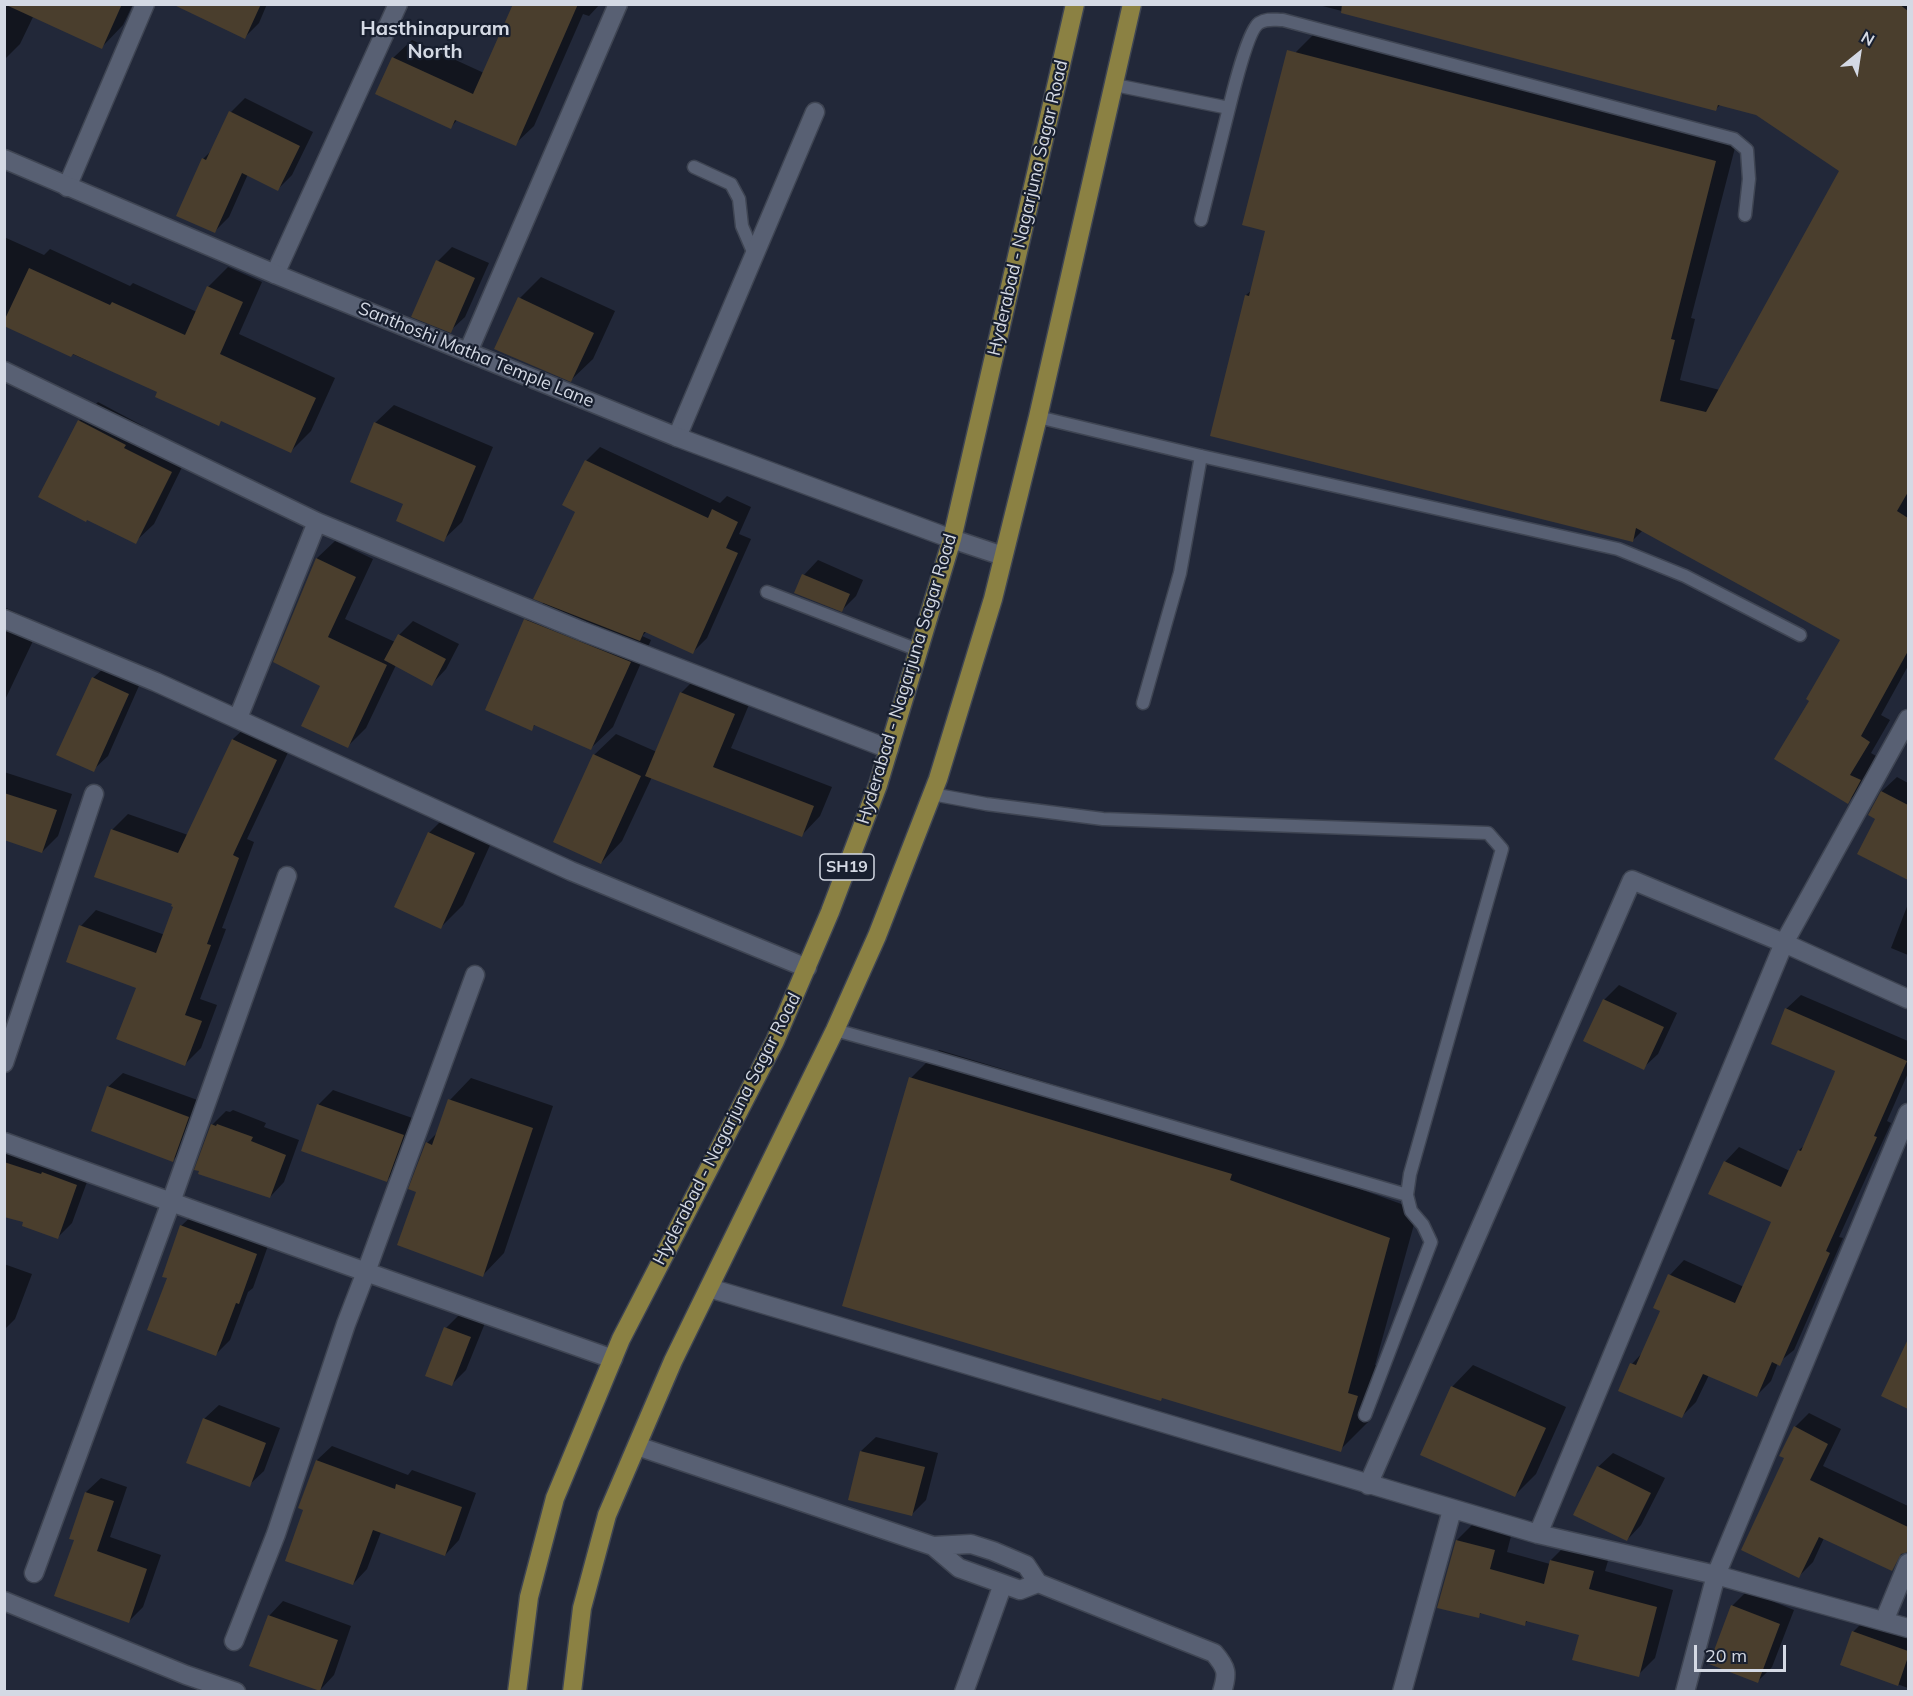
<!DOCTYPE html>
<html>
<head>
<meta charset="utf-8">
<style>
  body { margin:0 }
  #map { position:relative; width:1913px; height:1696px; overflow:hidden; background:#222839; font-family:Mulish,sans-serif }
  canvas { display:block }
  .frame { position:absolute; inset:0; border:6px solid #d4d9e4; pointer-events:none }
  .north { position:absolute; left:1829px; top:24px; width:60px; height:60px; -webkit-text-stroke:4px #181f2f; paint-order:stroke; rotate:30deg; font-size:16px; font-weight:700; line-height:24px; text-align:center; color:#d4d9e4 }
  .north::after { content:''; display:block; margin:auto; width:21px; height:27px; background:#d4d9e4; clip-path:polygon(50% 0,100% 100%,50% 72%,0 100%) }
  .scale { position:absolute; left:1694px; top:1645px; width:92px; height:27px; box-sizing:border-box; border:3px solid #d4d9e4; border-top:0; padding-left:8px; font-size:18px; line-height:21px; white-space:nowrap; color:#d4d9e4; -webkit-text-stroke:4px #181f2f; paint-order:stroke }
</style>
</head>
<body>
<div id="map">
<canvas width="1913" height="1696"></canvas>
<div class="frame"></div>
<div class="north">N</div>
<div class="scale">20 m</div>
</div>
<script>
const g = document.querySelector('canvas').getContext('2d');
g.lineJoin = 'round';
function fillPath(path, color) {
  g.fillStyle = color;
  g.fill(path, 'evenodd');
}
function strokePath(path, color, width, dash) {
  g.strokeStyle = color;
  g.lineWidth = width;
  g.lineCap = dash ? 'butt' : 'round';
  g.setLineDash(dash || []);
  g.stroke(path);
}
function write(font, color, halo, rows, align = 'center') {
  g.font = font + ' Mulish,sans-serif';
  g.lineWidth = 4.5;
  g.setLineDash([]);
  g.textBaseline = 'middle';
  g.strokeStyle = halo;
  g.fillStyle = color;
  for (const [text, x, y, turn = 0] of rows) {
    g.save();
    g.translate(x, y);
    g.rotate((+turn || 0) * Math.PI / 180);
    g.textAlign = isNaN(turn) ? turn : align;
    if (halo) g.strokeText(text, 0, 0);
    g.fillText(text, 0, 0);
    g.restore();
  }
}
fillPath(new Path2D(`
  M4 4H133L123 25 102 47 33 17 20 44 4 60Z
  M183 4H267L259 23 245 37Z
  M514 4H600L589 16 583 14 534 126 515 144 458 119 451 127 393 58 412 40 484 73Z
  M1315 4H1908V666L1881 715 1890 720 1871 753 1881 759 1869 780 1848 802 1811 700 1842 640 1643 530 1633 540 1246 295 1252 290 1267 230 1296 52 1317 31 1737 140 1691 318 1695 319 1680 380 1720 390 1841 171 1757 114 1721 104 1716 109Z
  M245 98 313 132 292 175 278 189 248 174 229 217 215 231 203 159 213 149 231 112Z
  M4 237 44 255 50 249 130 286 133 283 197 312 208 287 228 267 262 282 239 334 335 378 311 431 291 451 222 420 218 424 159 391 4 325Z
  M452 247 489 263 465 317 450 331 438 261Z
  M541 277 615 311 593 359 571 380 520 298Z
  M98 402 143 426 142 429 189 453 154 524 135 542 79 421Z
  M394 405 493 447 462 522 443 540 405 504 375 423Z
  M600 447 720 503 727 496 751 507 739 534 751 539 707 638 693 652 647 631 642 636 651 640 613 727 591 748 536 724 531 729 526 620 544 602 577 511 586 461Z
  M335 541 373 559 345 619 395 642 399 635 413 621 459 644 446 669 432 684 396 665 366 728 348 746 322 685 317 558Z
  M818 560 863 580 856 596 842 610 796 593 804 575Z
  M4 607 41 624 4 702Z
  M108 664 142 679 108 756 93 770V678Z
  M700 674 753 695 731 748 832 787 820 816 802 835 652 777 622 841 601 863 594 755 616 734 657 752 681 693Z
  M249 724 292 744 247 839 254 842 222 928 226 929 200 999 217 1005 201 1048 185 1064 138 988 81 926 96 910 165 935 175 906 112 830 128 814 188 835 233 739Z
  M4 772 72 794 58 836 42 852 4 839Z
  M1897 777 1908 783V879L1859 854 1877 819 1870 814 1882 791Z
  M451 811 496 832 463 905 441 927 429 833Z
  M1908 904V955L1891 948Z
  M1619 985 1677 1013 1658 1054 1643 1068 1604 1000Z
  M1801 995 1908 1041V1073L1887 1121 1891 1123 1839 1237 1843 1238 1794 1350 1778 1363 1771 1381 1757 1395 1709 1375 1696 1402 1681 1417 1620 1390 1632 1364 1644 1351 1662 1311 1670 1275 1684 1260 1744 1287 1773 1221 1725 1162 1739 1147 1790 1171 1799 1150 1806 1144 1837 1070 1786 1009Z
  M939 1050 1259 1146 1257 1152 1418 1210 1375 1365 1385 1368 1368 1422 1340 1450 1163 1397 1160 1400 911 1078Z
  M123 1073 203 1102 187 1146 173 1160 108 1087Z
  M471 1078 553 1106 504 1253 483 1275 418 1191 427 1143 439 1131 450 1100Z
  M333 1090 418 1120 401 1166 387 1180 303 1150 319 1104Z
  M233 1110 266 1123 264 1127 299 1140 284 1182 270 1197 201 1170 212 1125 226 1111 230 1112Z
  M4 1149 91 1171 72 1223 58 1237 25 1222 4 1215Z
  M196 1212 270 1240 253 1288 248 1292 230 1340 216 1354 168 1278 181 1226Z
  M4 1264 32 1274 15 1319 4 1330Z
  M460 1314 485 1323 466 1370 452 1384 446 1328Z
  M1908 1350V1403L1905 1406 1902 1357Z
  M1473 1365 1566 1407 1536 1474 1514 1496 1452 1387Z
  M219 1405 280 1428 264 1471 249 1485 204 1419Z
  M1809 1413 1841 1429 1823 1466 1908 1506V1535L1900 1552 1824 1538 1813 1562 1799 1576 1786 1458 1795 1427Z
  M876 1437 938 1453 926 1500 912 1514 861 1451Z
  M332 1446 408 1475 412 1470 476 1493 459 1540 445 1555 381 1532 367 1569 353 1584 305 1509 300 1507 317 1460Z
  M1613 1453 1665 1478 1641 1525 1627 1540 1598 1467Z
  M101 1478 127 1487 110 1537 161 1555 143 1607 128 1622 76 1540 71 1538 86 1492Z
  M1474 1523 1512 1532 1507 1552 1550 1564 1551 1560 1568 1543 1610 1554 1605 1571 1673 1590 1655 1658 1638 1675 1581 1634 1528 1620 1525 1624 1482 1612 1478 1616 1457 1540Z
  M1747 1591 1794 1610 1772 1667 1758 1681 1732 1606Z
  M283 1601 351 1626 334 1675 320 1690 269 1616Z
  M1870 1615 1908 1625V1688L1842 1664 1853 1632Z`), '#0007');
fillPath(new Path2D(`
  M4 4H122L102 49Z
  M172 4H261L245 39Z
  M513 4H578L516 146 455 120 451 129 375 94 392 57 473 94Z
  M1342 4H1899L1908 11V492L1897 511 1908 518V651L1861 736 1870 742 1850 775 1861 780 1848 804 1774 759 1809 701 1806 699 1840 640 1636 528 1633 542 1210 436 1245 295 1249 296 1265 231 1242 225 1287 50 1716 161 1671 339 1675 340 1660 401 1706 412 1839 171 1756 115 1718 105 1716 111 1341 13Z
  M229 111 300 146 278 191 242 173 215 233 176 216 202 158 206 160Z
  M436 260 475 278 451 333 411 317Z
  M29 268 110 305 112 302 185 335 207 286 243 302 220 354 316 398 291 453 221 421 219 426 155 397 157 392 73 354 71 357 4 326V321Z
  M518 297 594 333 571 382 494 349Z
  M78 420 126 445 124 448 172 472 136 544 87 520 86 522 38 497Z
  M374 422 476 466 444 542 396 521 403 504 350 482Z
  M585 460 708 518 712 509 738 522 726 548 738 553 693 654 645 632H644L640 641 533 599 575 512 562 505Z
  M316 558 356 577 328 637 387 665 348 748 301 726 320 686 273 662Z
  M802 574 850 594 842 612 794 593Z
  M524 619 631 662 591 750 534 725 532 731 485 710Z
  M398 634 446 659 432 686 384 660Z
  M92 677 129 694 94 772 56 755Z
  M680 692 735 714 713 767 814 806 802 837 645 776Z
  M232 739 277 760 233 855 239 858 207 944 211 945 185 1015 202 1021 185 1066 116 1039 136 988 66 962 79 925 156 953 173 907 171 906 172 904 94 877 111 829 178 853Z
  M593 754 641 776 601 864 553 842Z
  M1881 791 1908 805V880L1857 854 1875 819 1868 815Z
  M4 793 57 810 42 853 4 840Z
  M428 832 475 853 441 929 394 907Z
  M1603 999 1664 1027 1644 1070 1583 1041Z
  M1785 1008 1907 1061 1874 1136 1877 1137 1826 1251 1830 1253 1780 1366 1772 1362 1757 1397 1703 1374 1682 1418 1618 1391 1630 1363 1636 1365 1660 1311 1653 1308 1668 1274 1735 1303 1771 1222 1708 1194 1724 1161 1781 1187 1798 1150 1801 1151 1834 1074 1835 1071 1771 1044Z
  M909 1077 1232 1174 1230 1180 1390 1238 1348 1393 1358 1396 1341 1452 1162 1398 1161 1401 842 1306Z
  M107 1086 189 1117 173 1162 91 1131Z
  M448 1099 533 1128 483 1277 397 1245 416 1192 408 1189 426 1142 432 1145Z
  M317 1104 404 1135 387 1182 301 1151Z
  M211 1124 216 1126 217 1124 253 1137 251 1141 286 1155 270 1198 198 1174 199 1171 194 1170Z
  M4 1162 41 1174 42 1172 77 1185 58 1239 22 1226 23 1222 4 1217Z
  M180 1225 257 1254 239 1304 236 1303 216 1356 147 1330 167 1278 162 1277Z
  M444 1327 471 1337 452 1386 425 1376Z
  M1908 1339V1409L1881 1396Z
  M1451 1386 1546 1428 1515 1497 1420 1455Z
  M203 1418 266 1443 250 1487 186 1463Z
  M1794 1426 1828 1444 1810 1480 1908 1527V1552L1901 1554 1892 1571 1819 1537 1799 1578 1741 1550 1784 1458 1779 1456Z
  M860 1451 925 1467 912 1516 848 1500Z
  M316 1460 395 1489 396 1484 462 1507 445 1556 373 1530 353 1585 285 1561 303 1510 298 1508Z
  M1597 1466 1651 1493 1627 1541 1573 1515Z
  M85 1492 114 1501 97 1551 147 1569 129 1623 54 1596 74 1540 69 1539Z
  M1456 1540 1495 1550 1490 1569 1544 1584 1550 1560 1594 1571 1589 1589 1657 1607 1639 1677 1572 1660 1579 1635 1526 1621 1525 1626 1480 1613 1479 1618 1437 1608Z
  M1731 1605 1780 1624 1758 1683 1709 1664Z
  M268 1615 338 1640 320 1691 249 1666Z
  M1852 1631 1908 1651V1657L1898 1686 1840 1665Z`), '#4a3e2d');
const lane = new Path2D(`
  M1115 85 1229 108C1233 92 1248 30 1259 23 1267 18 1274 20 1283 20L1734 139 1747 150 1749 179 1745 215
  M694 167 731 184 739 199 742 226 754 254
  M1201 220 1229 108
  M1038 417 1201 456 1618 549 1685 576 1800 635
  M767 592 918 650
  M1143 703 1180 573 1201 456
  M932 794 986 804 1103 819 1488 833 1502 849 1410 1174 1407 1195 1411 1211 1423 1225 1431 1242 1365 1415
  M835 1030 936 1058 1407 1195`);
const street = new Path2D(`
  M67 187 145 4
  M275 274 398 4
  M468 352 618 4
  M4 371 317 522 582 631 889 749
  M677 437 815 112
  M4 619 156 682 571 871 807 968
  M238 718 317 522
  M475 975 366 1272 613 1359
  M4 1063 94 794
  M4 1142 366 1272 346 1324 276 1534 234 1641
  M709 1288 1538 1534 1716 1575 1908 1628
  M637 1446 933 1546
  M1368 1485 1632 880 1784 943 1908 999
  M1538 1534 1784 943 1908 719
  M34 1573 171 1202 287 876
  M1038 1583 1020 1590 959 1568 933 1546 971 1544 993 1551 1026 1565 1038 1583 1214 1653C1227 1668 1228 1673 1222 1692
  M4 1601 186 1675 236 1692
  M1884 1621 1908 1563
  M964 1692 1003 1584
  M1402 1692 1452 1510
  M1685 1692 1716 1575 1908 1113`);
const secondary = new Path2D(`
  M4 159 275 274 677 437 952 539 1003 556`);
const primary = new Path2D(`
  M517 1692 529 1597 555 1498 621 1339 775 1041 830 912 878 785 952 539 1075 4
  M572 1692 582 1608 607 1515 673 1361 835 1030 877 936 938 779 993 599 1038 417 1132 4`);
strokePath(lane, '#3f4553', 15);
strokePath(street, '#3f4553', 21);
strokePath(secondary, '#3f4553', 21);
strokePath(primary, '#3f4553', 21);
strokePath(lane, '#586073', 12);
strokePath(street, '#586073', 18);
strokePath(secondary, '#586073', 18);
strokePath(primary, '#8b8143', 18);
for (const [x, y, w] of [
  [847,867,54]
]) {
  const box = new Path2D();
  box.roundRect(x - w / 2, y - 13, w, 26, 4.5);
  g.fillStyle = '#181f2f';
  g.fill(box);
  strokePath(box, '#d4d9e4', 1.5);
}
write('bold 16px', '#d4d9e4', null, [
  ["SH19",847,867]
]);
write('18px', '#d4d9e4', '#181f2f', [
  ["Hyderabad - Nagarjuna Sagar Road",1028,208,-77],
  ["Santhoshi Matha Temple Lane",476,355,22],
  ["Hyderabad - Nagarjuna Sagar Road",907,679,-73],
  ["Hyderabad - Nagarjuna Sagar Road",727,1129,-63]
]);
write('bold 20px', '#d4d9e4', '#181f2f', [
  ["Hasthinapuram",435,29],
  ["North",435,52]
]);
</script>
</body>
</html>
